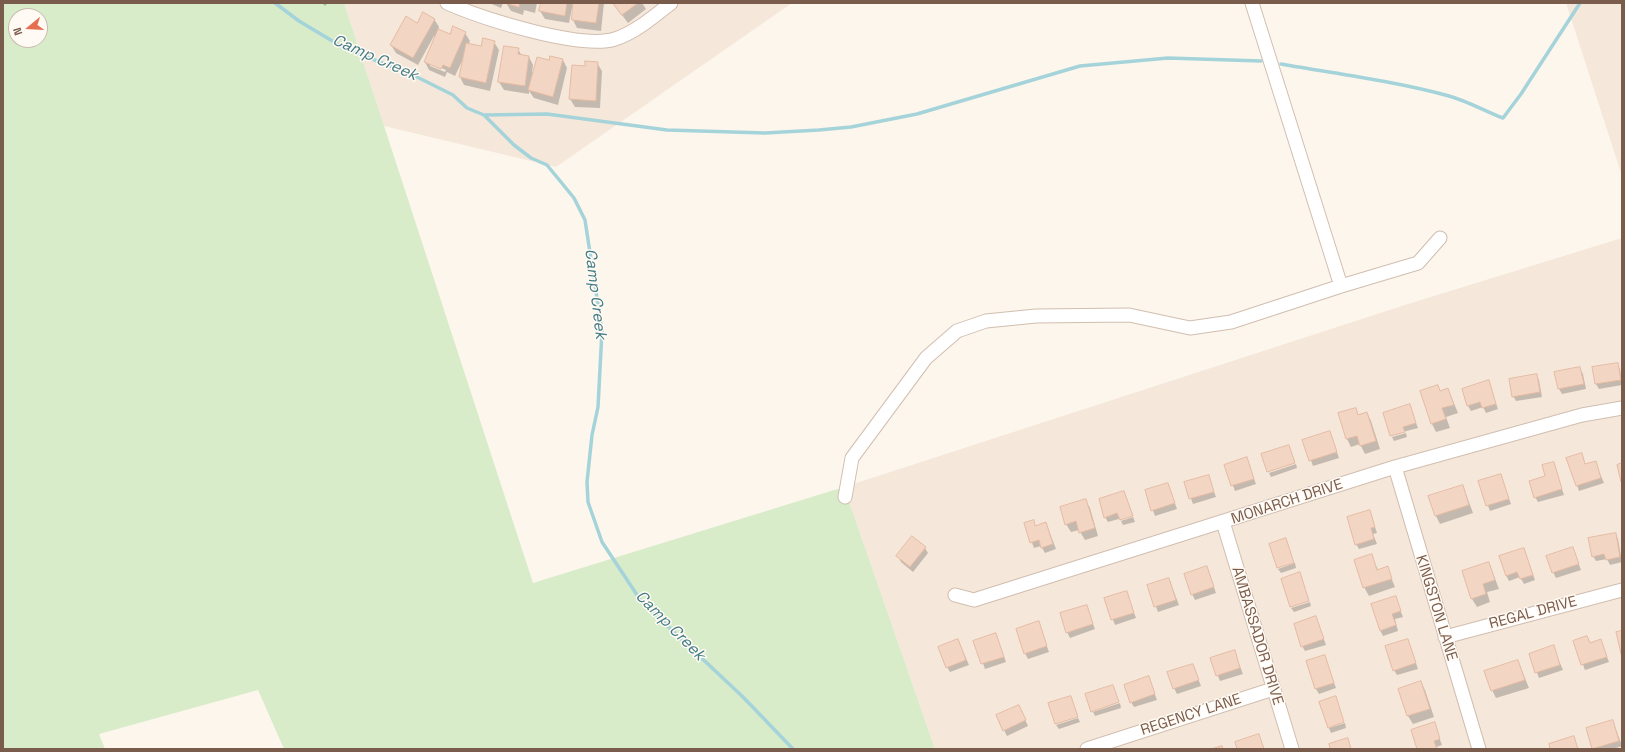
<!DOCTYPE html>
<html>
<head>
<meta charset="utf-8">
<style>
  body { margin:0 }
  #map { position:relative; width:1625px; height:752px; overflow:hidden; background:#fdf6ec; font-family:"Space Grotesk",sans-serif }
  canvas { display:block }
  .frame { position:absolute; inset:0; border:4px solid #7a5c4d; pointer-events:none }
  .north { position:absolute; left:8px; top:8px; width:40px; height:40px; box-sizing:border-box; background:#fffaf3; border:1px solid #cabbb1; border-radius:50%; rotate:252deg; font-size:11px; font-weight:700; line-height:16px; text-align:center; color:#7a5c4d }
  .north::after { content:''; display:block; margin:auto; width:14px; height:18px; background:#e76f51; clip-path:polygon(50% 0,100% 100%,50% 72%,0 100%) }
</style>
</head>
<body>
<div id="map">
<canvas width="1625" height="752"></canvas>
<div class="frame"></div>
<div class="north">N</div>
</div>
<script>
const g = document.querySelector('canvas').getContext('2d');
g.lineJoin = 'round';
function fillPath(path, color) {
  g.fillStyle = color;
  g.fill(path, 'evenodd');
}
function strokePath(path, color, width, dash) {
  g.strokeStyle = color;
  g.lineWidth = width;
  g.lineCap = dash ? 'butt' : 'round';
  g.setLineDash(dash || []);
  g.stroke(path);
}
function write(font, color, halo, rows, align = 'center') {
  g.font = font + ' "Space Grotesk",sans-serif';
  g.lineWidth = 3;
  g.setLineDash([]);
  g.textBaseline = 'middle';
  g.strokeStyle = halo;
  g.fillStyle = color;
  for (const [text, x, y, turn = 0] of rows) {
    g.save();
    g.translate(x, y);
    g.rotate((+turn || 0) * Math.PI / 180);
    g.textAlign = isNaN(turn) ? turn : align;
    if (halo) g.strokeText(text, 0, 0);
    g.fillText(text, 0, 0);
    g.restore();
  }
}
fillPath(new Path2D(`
  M344 3H792L556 167 384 126Z
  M1566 3H1622V176Z
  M1622 238V749H935L844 487 1408 304Z`), '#f5e8da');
fillPath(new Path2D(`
  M3 3H344L533 583 844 487 935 749H284L258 690 99 734 105 749H3ZM16 16H40V40H16Z`), '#d8ecc9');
fillPath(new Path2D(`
  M322 3H328L325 6Z
  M489 3H503L501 8Z
  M506 3H537L535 13 524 10 523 15 511 11Z
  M542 3H573L569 23 545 19 540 11Z
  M574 3H604L601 31 577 28 573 20Z
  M613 3H642L646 9 628 23Z
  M434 19 439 27 438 30 450 36 465 33 470 41 468 45 482 48 494 42 499 50 490 91 464 85 460 77 464 57 455 76 447 72 445 77 429 70 425 62 436 37 434 36 418 65 396 53 391 45 418 24ZM430 63 446 70 445 72 430 66Z
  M505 47 518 49 522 56 529 57 533 65 532 73 550 62 563 60 567 68 558 105 534 98 529 91V94L504 90 499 82Z
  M597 63 602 71 600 108 575 107 570 99 586 67Z
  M1617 364 1620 369 1622 385 1599 389 1596 384 1594 368Z
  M1580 369 1583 374 1586 389 1562 394 1559 389Z
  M1536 375 1539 380 1542 397 1516 401 1513 396Z
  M1488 381 1498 409 1486 413 1483 407 1471 411 1468 406Z
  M1437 386 1440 391 1448 389 1458 413 1446 417 1450 428 1436 432 1432 424 1421 391Z
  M1409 405 1418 428 1391 435Z
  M1355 409 1359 416 1367 413 1371 421 1380 449 1365 454 1360 444 1351 447 1347 439Z
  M1406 433 1407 437 1394 441 1392 437Z
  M1332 438 1339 458 1313 466 1304 441Z
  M1289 446 1295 462 1268 471Z
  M1581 454 1586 465 1595 462 1604 483 1579 491 1568 459Z
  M1246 458 1256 484 1235 491 1225 465Z
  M1553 463 1564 495 1538 502 1535 497Z
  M1296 464 1297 468 1271 477 1269 473Z
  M1500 475 1511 504 1490 511 1479 482Z
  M1208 476 1216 497 1193 504 1185 483Z
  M1168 484 1177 509 1155 516 1146 491Z
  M1463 486 1473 513 1440 524 1436 516Z
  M1124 492 1133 515 1108 522 1105 517Z
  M1085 500 1090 508 1098 536 1085 540 1079 530 1071 532 1066 524Z
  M1370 512 1377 533 1373 534 1377 544 1359 549 1356 544Z
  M1133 517 1135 522 1123 525 1121 521Z
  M1033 521 1036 527 1046 523 1056 549 1045 553 1041 546 1034 548 1025 524Z
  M1615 534 1618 539 1622 562 1610 565 1607 559 1596 561 1593 556Z
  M925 548 928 553 913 572 901 562 898 556Z
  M1524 549 1535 580 1524 584 1520 577 1509 581 1506 575Z
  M1573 549 1581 570 1556 578 1553 572Z
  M1371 555 1378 570 1387 568 1395 587 1369 596 1364 587Z
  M1295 563 1296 568 1281 573 1278 569Z
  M1489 563 1499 589 1487 592 1490 602 1477 607 1472 599 1464 572Z
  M1207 567 1216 593 1195 600 1192 594Z
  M1299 574 1309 600 1290 606Z
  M1169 579 1179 605 1158 612 1148 586Z
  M1126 592 1136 618 1115 625 1105 599Z
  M1395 597 1403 617 1395 619 1398 631 1383 636 1380 630Z
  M1310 602 1311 606 1294 612 1291 608Z
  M1086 606 1095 629 1070 638 1067 632Z
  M1316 618 1326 645 1305 651 1302 646Z
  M1038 622 1049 652 1028 659 1025 653Z
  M996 634 1006 662 985 669 975 641Z
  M958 640 969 665 950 672 947 667Z
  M1408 640 1418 669 1397 675 1394 670Z
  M1601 641 1609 662 1585 670 1574 642 1590 644Z
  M1553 647 1563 670 1539 678 1530 654Z
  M1234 651 1243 674 1220 681 1211 659Z
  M1324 656 1336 688 1319 694 1316 689Z
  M1518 661 1529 688 1496 698 1492 690Z
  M1193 665 1201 686 1177 694 1174 688Z
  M1149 678 1157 700 1134 707 1131 702Z
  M1421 682 1425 690 1434 717 1413 724 1408 716 1400 689Z
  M1120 703 1121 708 1095 716 1093 712Z
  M1021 711 1028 726 1007 736 1004 730Z
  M1078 718 1080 722 1059 729 1056 725Z
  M1613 721 1622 746 1613 749H1593L1587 729Z
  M1345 723 1346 728 1331 733 1329 728Z
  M1434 724 1442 745 1436 747 1437 749H1418Z`), '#0003');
strokePath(new Path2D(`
  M275 3 299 21 344 48 413 75 453 95 467 108 484 115 514 145 531 158 547 165 574 198 585 220 602 331 598 407 592 435 587 482 588 502 602 542 641 601 743 697 793 749
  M1281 64C1337 74 1394 81 1449 96 1467 101 1485 111 1503 118L1521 94 1580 3
  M485 115 547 114 667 130 765 133 819 130 851 127 917 114 1080 66 1168 58 1261 61`), '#a5d3da', 3.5);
const building = new Path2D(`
  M505 3H520L519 7Z
  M541 3H567L565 16 539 11Z
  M573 3H599L596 23 572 20Z
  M613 3H638L622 15Z
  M423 12 435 19 413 58 390 45 406 16 417 23Z
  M453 26 466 32 450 68 443 65 441 69 424 62 438 29 450 34Z
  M483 38 495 41 486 83 459 77 466 43 481 46Z
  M504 46 519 48 518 54 529 56 525 86 498 82Z
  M550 56 563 59 553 97 528 90 537 57 549 60Z
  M585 61 598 62 596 101 569 99 572 65 585 66Z
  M1618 363 1621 380 1595 384 1592 367Z
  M1580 367 1584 384 1558 389 1554 372Z
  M1537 374 1540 392 1512 397 1509 379Z
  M1489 380 1496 404 1482 408 1480 402 1467 406 1462 389Z
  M1438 385 1440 391 1448 388 1454 405 1442 408 1446 419 1431 424 1420 391Z
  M1410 404 1416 423 1403 427 1405 432 1390 436 1383 413Z
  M1356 408 1358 415 1367 412 1376 441 1360 446 1357 436 1346 439 1338 413Z
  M1330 431 1337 452 1309 461 1302 440Z
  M1289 445 1295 463 1267 472 1261 454Z
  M1582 453 1585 464 1596 461 1601 478 1576 486 1566 458Z
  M1247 457 1254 479 1231 486 1224 465Z
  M1554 462 1562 489 1534 498 1529 481 1545 476 1542 465Z
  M1622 463V481L1621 482 1617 465Z
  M1501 474 1509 499 1486 506 1478 481Z
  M1209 475 1214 492 1189 499 1184 482Z
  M1168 483 1175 503 1151 511 1145 490Z
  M1463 485 1469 505 1435 516 1428 496Z
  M1124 491 1133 516 1120 520 1117 513 1104 518 1099 499Z
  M1086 499 1095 528 1079 533 1076 521 1065 525 1060 507Z
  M1370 510 1375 527 1371 528 1374 539 1355 545 1347 517Z
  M1034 520 1035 526 1046 522 1053 544 1041 548 1039 540 1030 543 1024 523Z
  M1616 533 1620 557 1606 560 1604 554 1592 557 1588 538Z
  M912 536 926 547 910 567 896 556Z
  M1286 538 1294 563 1277 568 1269 544Z
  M1573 547 1579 564 1552 573 1546 556Z
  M1524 548 1533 575 1520 579 1517 572 1506 576 1499 556Z
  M1372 554 1377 570 1388 566 1392 579 1363 588 1354 560Z
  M1489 562 1495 580 1483 584 1486 594 1471 599 1462 571Z
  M1207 566 1214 587 1191 595 1184 574Z
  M1300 572 1309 601 1290 607 1281 579Z
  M1169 578 1176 600 1154 607 1147 585Z
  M1127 591 1134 613 1111 620 1104 598Z
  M1396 596 1401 611 1392 614 1396 625 1380 631 1371 604Z
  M1087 605 1093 624 1066 633 1060 613Z
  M1316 616 1324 639 1301 647 1294 624Z
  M1039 621 1047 646 1024 654 1016 629Z
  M1622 631V658L1616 632Z
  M996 633 1004 657 981 664 973 641Z
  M1587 636 1590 643 1601 639 1607 657 1581 665 1573 641Z
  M958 639 966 660 946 668 938 647Z
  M1408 639 1416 663 1393 671 1385 646Z
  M1554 645 1560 665 1535 673 1529 654Z
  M1235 650 1240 668 1216 676 1210 658Z
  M1325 655 1334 683 1315 689 1306 661Z
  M1518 660 1525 680 1491 691 1484 671Z
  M1193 664 1199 680 1173 689 1167 672Z
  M1149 676 1155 694 1130 703 1124 685Z
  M1421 681 1430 709 1407 716 1398 689Z
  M1113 685 1119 702 1091 712 1085 694Z
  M1071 696 1078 717 1055 724 1048 703Z
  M1336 696 1344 722 1328 728 1319 702Z
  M1019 705 1026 720 1003 731 996 715Z
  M1613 720 1619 741 1592 749 1586 728Z
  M1435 722 1440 739 1434 741 1437 749H1417L1411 730Z
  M1259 734 1264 749H1237L1235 742Z
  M1574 736 1578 749H1550L1549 744Z
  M1348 738 1351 749H1330L1329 744Z
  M1222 746 1223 749H1212Z`);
fillPath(building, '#f3d5c3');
strokePath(building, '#e6bba3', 1);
const street = new Path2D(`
  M447 3C481 18 580 50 615 39 636 32 653 17 671 3
  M1252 3 1341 286
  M1395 467 1479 749
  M845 497 852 458 926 358 957 331 986 321 1036 316 1129 315 1190 328 1231 322 1341 286 1418 263 1440 238
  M1223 522 1292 749
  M955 595 974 600 1395 467 1582 415 1622 408
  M1445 637 1622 590
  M1087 749 1273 689`);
strokePath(street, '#d1beb0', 15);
strokePath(street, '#fff', 13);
write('15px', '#7a5c4d', '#fffaf3', [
  ["MONARCH DRIVE",1287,502,-18],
  ["KINGSTON LANE",1436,608,73],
  ["REGAL DRIVE",1533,613,-15],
  ["AMBASSADOR DRIVE",1257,636,73],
  ["REGENCY LANE",1191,715,-18]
]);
write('italic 16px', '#437c86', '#fffaf3', [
  ["Camp Creek",375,58,24],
  ["Camp Creek",595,294,83],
  ["Camp Creek",670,626,45]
]);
</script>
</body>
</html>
